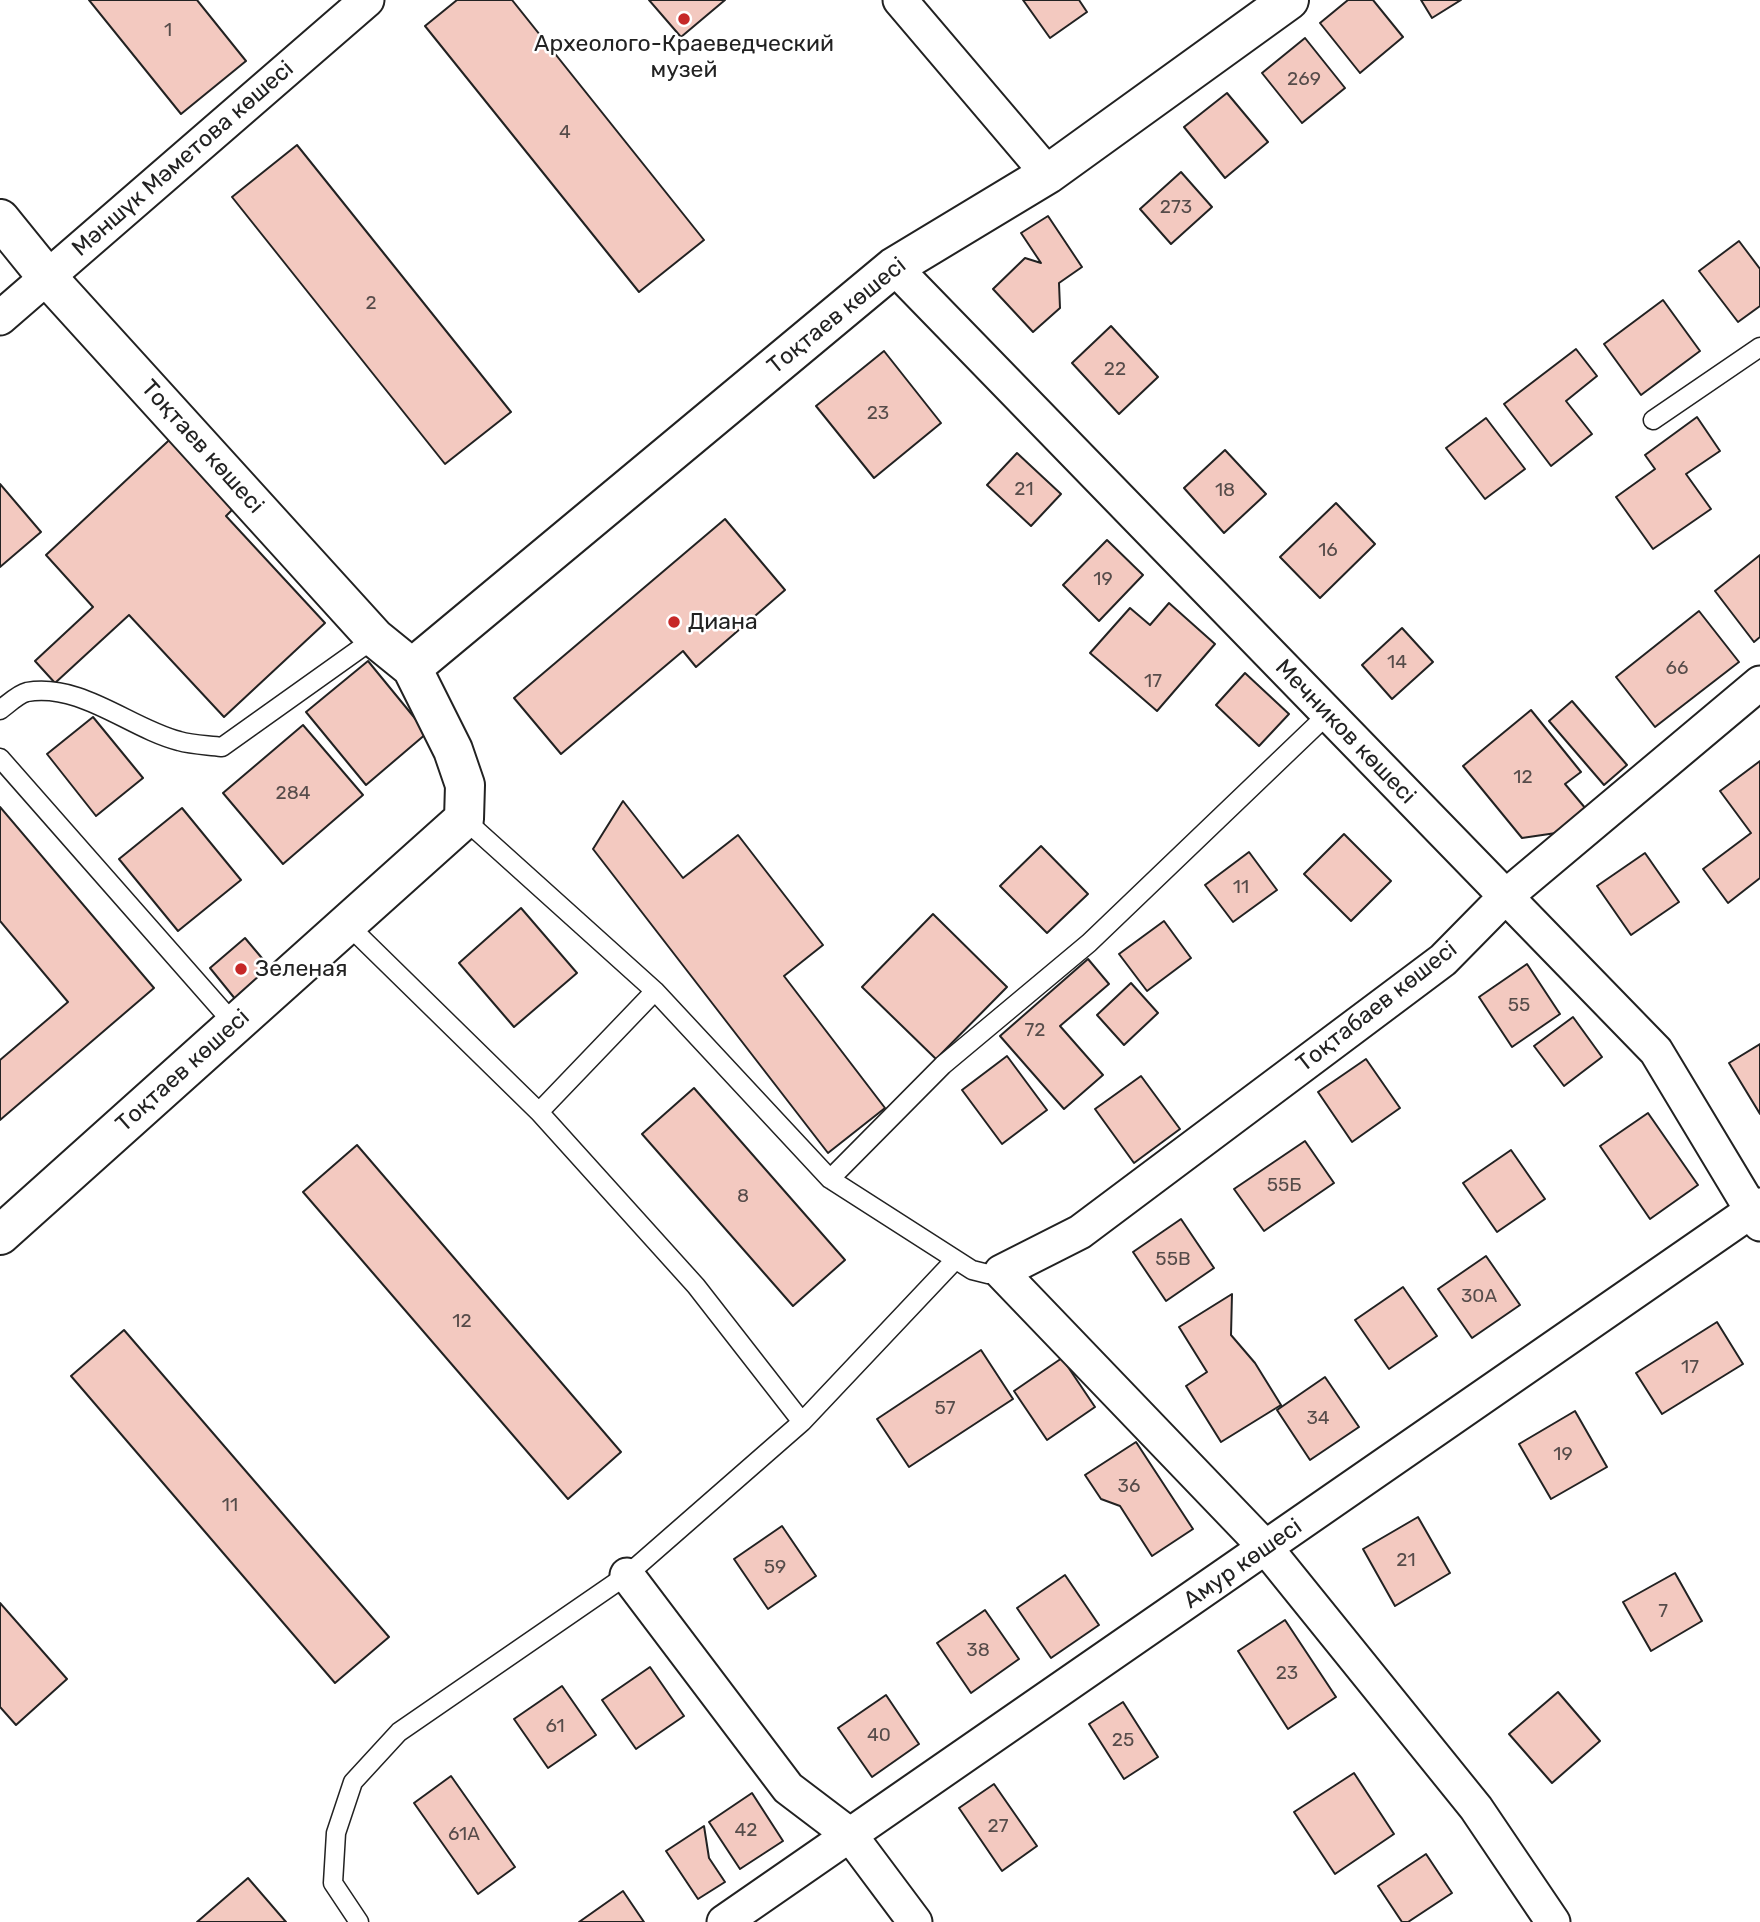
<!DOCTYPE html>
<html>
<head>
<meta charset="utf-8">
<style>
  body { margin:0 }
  canvas { display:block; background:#fff }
</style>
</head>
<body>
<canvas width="1760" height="1922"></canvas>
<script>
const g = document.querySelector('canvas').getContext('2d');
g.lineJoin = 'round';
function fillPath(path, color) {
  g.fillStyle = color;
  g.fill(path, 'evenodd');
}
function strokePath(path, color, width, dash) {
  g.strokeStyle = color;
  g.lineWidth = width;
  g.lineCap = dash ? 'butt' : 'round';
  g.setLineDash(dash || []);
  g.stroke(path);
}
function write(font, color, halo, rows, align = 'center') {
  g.font = font + ' Rubik,sans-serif';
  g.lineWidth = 5;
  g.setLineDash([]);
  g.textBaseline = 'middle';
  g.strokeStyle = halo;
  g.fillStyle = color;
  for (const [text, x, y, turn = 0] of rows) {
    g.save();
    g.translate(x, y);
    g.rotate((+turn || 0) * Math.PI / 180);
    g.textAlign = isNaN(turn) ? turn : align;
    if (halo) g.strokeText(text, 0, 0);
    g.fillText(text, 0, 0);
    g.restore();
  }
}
const building = new Path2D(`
  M89 0H197L246 61 181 114Z
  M457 0H512L704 240 639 292 425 26Z
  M649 0H725L681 37Z
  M1023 0H1079L1087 12 1050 38Z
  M1348 0H1373L1403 37 1360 73 1320 23Z
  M1421 0H1461L1432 18Z
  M1305 38 1345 88 1302 123 1262 73Z
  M1227 93 1268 142 1225 178 1184 127Z
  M297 145 511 412 445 464 232 197Z
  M1181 172 1212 207 1171 244 1140 209Z
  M1048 216 1082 267 1059 283 1060 308 1033 332 993 289 1025 258 1041 263 1021 233Z
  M1739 241 1760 269V306L1738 322 1699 271Z
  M1663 300 1700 351 1641 395 1604 344Z
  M1111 326 1158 377 1119 414 1072 363Z
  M1576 349 1597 376 1566 401 1592 434 1551 466 1504 404Z
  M884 351 941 423 874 478 816 406Z
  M1697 417 1720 451 1686 474 1711 509 1653 549 1616 497 1655 469 1645 455Z
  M1486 418 1525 469 1485 499 1446 448Z
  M180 430 243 499 226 516 325 623 224 717 129 615 55 683 35 661 93 607 46 555Z
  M1225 450 1266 494 1224 533 1184 488Z
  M1017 453 1061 494 1031 526 987 485Z
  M0 484 41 532 0 567Z
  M1336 503 1375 544 1320 598 1280 557Z
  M725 519 785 590 696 667 683 651 561 754 514 698Z
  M1107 540 1143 575 1099 621 1063 585Z
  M1760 555V637L1754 642 1715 591Z
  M1169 603 1215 644 1157 711 1090 653 1130 608 1150 625Z
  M1699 611 1739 662 1655 727 1616 677Z
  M1402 628 1433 662 1392 699 1362 665Z
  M368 661 427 733 366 785 306 712Z
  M1245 673 1289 714 1259 746 1216 705Z
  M1572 701 1627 765 1604 785 1549 721Z
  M1531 710 1581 772 1565 784 1586 809 1556 833 1522 838 1463 766Z
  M93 717 143 778 96 816 47 754Z
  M303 725 363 795 283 864 223 793Z
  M1760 761V878L1728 903 1703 869 1751 833 1720 791Z
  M623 801 683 878 738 835 823 945 784 976 885 1108 828 1153 593 849Z
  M0 807 154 988 0 1120V1060L68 1002 0 921Z
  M182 808 241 880 178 931 119 859Z
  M1344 834 1391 881 1351 921 1304 874Z
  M1041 846 1088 894 1047 933 1000 886Z
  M1249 852 1277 890 1233 922 1205 885Z
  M1645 853 1679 902 1631 935 1597 886Z
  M521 908 577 973 514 1027 459 963Z
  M933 914 1007 987 936 1059 862 987Z
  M1164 921 1191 958 1147 991 1119 954Z
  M245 938 272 970 236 1000 210 968Z
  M1088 959 1109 984 1060 1026 1103 1075 1064 1109 1000 1036Z
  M1527 964 1560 1014 1512 1047 1479 997Z
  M1131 983 1158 1013 1124 1045 1097 1015Z
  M1573 1017 1602 1057 1564 1086 1534 1046Z
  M1760 1044V1114L1729 1063Z
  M1007 1056 1047 1110 1002 1144 962 1090Z
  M1366 1059 1400 1108 1352 1142 1318 1092Z
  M1141 1076 1180 1129 1134 1163 1095 1109Z
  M694 1088 845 1260 793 1306 642 1134Z
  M1648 1113 1698 1185 1650 1219 1600 1146Z
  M1305 1141 1334 1183 1264 1231 1234 1189Z
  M357 1145 621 1452 568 1499 303 1192Z
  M1511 1150 1545 1199 1497 1232 1463 1183Z
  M1181 1219 1214 1268 1166 1301 1133 1252Z
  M1486 1256 1520 1305 1472 1338 1438 1289Z
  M1403 1287 1437 1336 1389 1369 1355 1320Z
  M1232 1294 1231 1335 1255 1363 1281 1405 1221 1442 1186 1386 1207 1372 1179 1327Z
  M1717 1322 1743 1364 1662 1414 1636 1373Z
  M124 1330 389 1637 335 1683 71 1376Z
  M981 1350 1013 1399 909 1467 877 1419Z
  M1062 1358 1095 1407 1047 1440 1014 1391Z
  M1325 1377 1359 1427 1310 1460 1277 1410Z
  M1575 1411 1607 1467 1551 1499 1519 1444Z
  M1136 1442 1193 1529 1152 1556 1120 1506 1101 1499 1085 1475Z
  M1418 1517 1450 1573 1395 1606 1363 1549Z
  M782 1526 816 1576 768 1609 734 1559Z
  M1675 1573 1702 1621 1651 1651 1623 1602Z
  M1065 1575 1099 1625 1051 1658 1017 1608Z
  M0 1603 67 1679 16 1725 0 1707Z
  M985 1610 1019 1659 971 1693 937 1643Z
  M1285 1620 1336 1697 1288 1729 1238 1651Z
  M650 1667 684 1716 636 1749 602 1700Z
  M562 1686 596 1735 548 1768 514 1719Z
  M1558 1692 1600 1741 1552 1783 1509 1734Z
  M886 1695 919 1744 872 1777 838 1728Z
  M1123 1702 1158 1757 1124 1779 1089 1724Z
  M1354 1773 1394 1834 1335 1874 1294 1812Z
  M451 1776 515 1867 478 1894 414 1803Z
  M994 1784 1037 1846 1002 1871 959 1808Z
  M752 1793 783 1841 740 1869 709 1822Z
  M704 1826 709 1858 725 1882 698 1899 666 1851Z
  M1426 1854 1452 1893 1408 1922H1402L1378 1886Z
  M248 1878 286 1922H197Z
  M623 1891 644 1922H579Z`);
fillPath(building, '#f3c9c0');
strokePath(building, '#222', 2);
const lane = new Path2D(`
  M1653 420 1760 347
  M0 710C7 705 18 694 27 692 82 683 129 728 179 741 193 745 208 745 222 747L375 638
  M0 758 235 1025
  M464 819 655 991 830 1179 972 1270 988 1274 1001 1272
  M347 924 539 1112
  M830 1179 943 1065 1089 943 1328 714
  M802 1422 955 1260
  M359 1922 333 1883 336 1833 353 1782 399 1732 627 1575 802 1422 696 1286 539 1112 655 991`);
const street = new Path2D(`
  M900 0 1048 174
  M894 267 1656 1051 1760 1224
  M0 318 367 0
  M627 1575 788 1788 850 1835 915 1922
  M724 1922 1760 1205
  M1553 1922 1476 1808 1266 1548 1001 1272 1080 1232 1443 960 1505 897 1760 683`);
const secondary = new Path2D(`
  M0 219 47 277 375 638 412 668 453 750 465 785 464 819 0 1235
  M412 668 894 267 1048 174 1289 0`);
strokePath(lane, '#222', 21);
strokePath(street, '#222', 37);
strokePath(secondary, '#222', 42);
strokePath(lane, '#fff', 18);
strokePath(street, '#fff', 33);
strokePath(secondary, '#fff', 38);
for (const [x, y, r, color] of [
  [684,19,7,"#c62828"],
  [674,622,7,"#c62828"],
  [241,969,7,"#c62828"]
]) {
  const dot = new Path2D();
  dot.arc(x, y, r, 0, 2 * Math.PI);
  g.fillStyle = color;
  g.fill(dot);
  strokePath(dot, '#fff', 2.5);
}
write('19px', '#564c4a', null, [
  ["1",168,31],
  ["269",1304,80],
  ["4",565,133],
  ["273",1176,208],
  ["2",371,304],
  ["22",1115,370],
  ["23",878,414],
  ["21",1024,490],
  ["18",1225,491],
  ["16",1328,551],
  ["19",1103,580],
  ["14",1397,663],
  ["66",1677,669],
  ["17",1153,682],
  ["12",1523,778],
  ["284",293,794],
  ["11",1241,888],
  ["55",1519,1006],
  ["72",1035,1031],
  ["55Б",1284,1186],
  ["8",743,1197],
  ["55В",1173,1260],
  ["30А",1479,1297],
  ["12",462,1322],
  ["17",1690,1368],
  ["57",945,1409],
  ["34",1318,1419],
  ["19",1563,1455],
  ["36",1129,1487],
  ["11",230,1506],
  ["21",1406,1561],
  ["59",775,1568],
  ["7",1663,1612],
  ["38",978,1651],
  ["23",1287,1674],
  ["61",555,1727],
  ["40",879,1736],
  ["25",1123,1741],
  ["27",998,1827],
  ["42",746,1831],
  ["61А",464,1835]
]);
write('23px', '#222', '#fff', [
  ["Археолого-Краеведческий",684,44,"center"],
  ["музей",684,70,"center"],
  ["Диана",688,622],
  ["Зеленая",255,969]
], 'left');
write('23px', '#222', '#fff', [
  ["Мәншүк Мәметова көшесі",183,159,-41],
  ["Тоқтаев көшесі",837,316,-39],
  ["Тоқтаев көшесі",202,447,48],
  ["Мечников көшесі",1345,732,46],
  ["Тоқтабаев көшесі",1377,1007,-38],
  ["Тоқтаев көшесі",183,1071,-42],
  ["Амур көшесі",1243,1564,-35]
]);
</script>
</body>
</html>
